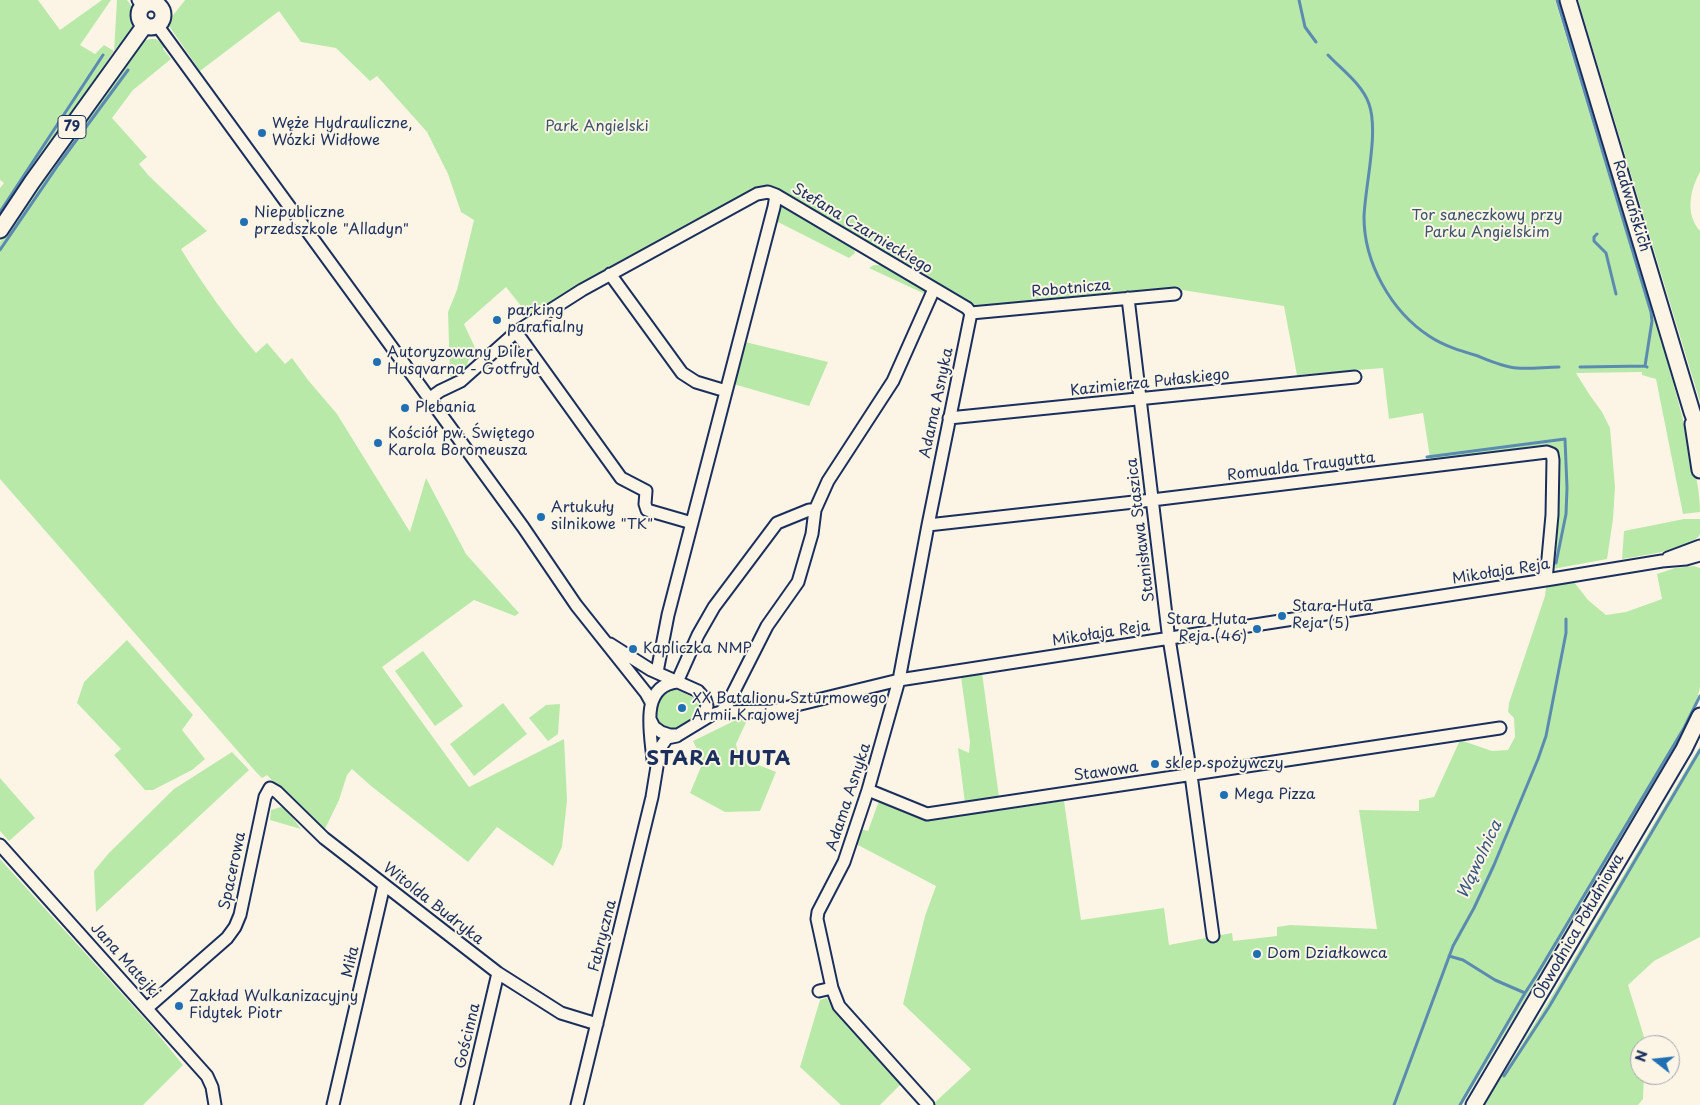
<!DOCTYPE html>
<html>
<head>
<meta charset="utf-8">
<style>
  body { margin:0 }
  #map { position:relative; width:1700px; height:1105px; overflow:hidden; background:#fcf5e5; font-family:"Playpen Sans",sans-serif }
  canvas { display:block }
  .north { position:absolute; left:1630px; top:1035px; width:50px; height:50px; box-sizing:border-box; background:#fcf5e5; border:1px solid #a2a6af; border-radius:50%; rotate:286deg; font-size:14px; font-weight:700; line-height:20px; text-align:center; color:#1b2f5e }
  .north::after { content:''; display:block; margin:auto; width:18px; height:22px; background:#1f6fb2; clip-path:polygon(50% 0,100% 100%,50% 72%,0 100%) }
</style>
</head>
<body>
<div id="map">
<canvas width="1700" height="1105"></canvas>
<div class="north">N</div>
</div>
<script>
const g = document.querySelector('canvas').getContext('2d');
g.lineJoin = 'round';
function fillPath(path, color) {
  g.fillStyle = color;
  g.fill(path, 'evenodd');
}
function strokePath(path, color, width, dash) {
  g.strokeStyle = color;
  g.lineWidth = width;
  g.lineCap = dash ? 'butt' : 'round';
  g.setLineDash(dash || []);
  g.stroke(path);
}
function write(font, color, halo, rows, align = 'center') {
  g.font = font + ' "Playpen Sans",sans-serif';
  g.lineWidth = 4;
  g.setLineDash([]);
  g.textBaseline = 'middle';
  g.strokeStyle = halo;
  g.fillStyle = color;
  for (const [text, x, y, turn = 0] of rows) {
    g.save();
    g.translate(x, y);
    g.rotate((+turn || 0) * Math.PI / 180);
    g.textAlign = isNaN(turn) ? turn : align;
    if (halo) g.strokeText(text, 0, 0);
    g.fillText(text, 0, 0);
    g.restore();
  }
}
fillPath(new Path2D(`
  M0 0H38L60 30 102 0H111L80 45 95 54 104 45 114 51 117 0H127C130 4 135 9 136 14 138 27 121 42 114 51L0 217V188L4 183 0 180Z
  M185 0H1555L1649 309 1655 318C1667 360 1679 402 1689 444 1694 467 1700 489 1700 512L1683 514 1656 379 1642 375V372L1576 373 1589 394 1602 412 1610 428 1615 487 1613 519 1607 559 1542 571 1548 510 1547 455 1431 464 1423 413 1389 419 1383 368 1297 375 1284 306 1176 289 975 307 777 189 766 185 754 189 716 212 694 220 586 280 529 316 506 287 464 324 477 352 468 361 466 371 458 378 452 379 450 375 448 312 457 290 474 220 461 212 448 174 427 132 377 76 370 81 336 48 301 42 279 11 200 71 167 23Z
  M1578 0H1700V172C1690 190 1685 214 1700 231V402Z
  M150 39H156L165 45 163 49 171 59 133 90 112 118 147 157 139 164 149 176 207 231 181 249C203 285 228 320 256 353L267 343 285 364 292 358 308 380 337 414 410 532 426 478 466 554 519 613 515 616 474 600 382 667 469 787 564 739 567 800 562 847 553 866 497 827 468 862 371 786 352 769 347 775 339 800 323 833 267 775 262 778 256 772 0 479V242L139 45 144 41Z
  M782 205 853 245 855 253 849 258 776 221Z
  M874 265H886L927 288 925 294 869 268Z
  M745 342 828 362 809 406 730 383Z
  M1684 519H1700C1700 523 1700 530 1700 534 1693 550 1638 556 1622 559L1624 531Z
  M1694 566 1700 568V687L1693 716 1462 1105H932L971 1069 903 1004 925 916 936 886 856 844 860 829 868 831 880 798 923 815 926 821 1064 801 1081 920 1164 908 1169 945 1232 933 1233 941 1277 936V927L1290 925 1377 929 1359 810 1419 811V800L1434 797 1460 740 1492 751 1508 750 1515 737 1514 718 1508 712 1509 703 1545 596 1546 587 1574 582 1588 600 1606 615 1626 612 1662 599 1657 574 1675 568Z
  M127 640 193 715 182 730 205 759 192 770 153 790H145L114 755 121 749 77 703 84 682Z
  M423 651 463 706 435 726 395 671Z
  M982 673 999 797 965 803 958 748 969 753 970 742 961 677Z
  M675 689 697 699C699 703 701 706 700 710 698 720 678 731 668 729 657 727 654 712 658 703 661 694 667 691 675 689Z
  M503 703 527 734 474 776 450 744Z
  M560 704 558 734 548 741 529 718 546 705Z
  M749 716 736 744 739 757 776 772 760 811 725 812 690 793 703 762 693 741 734 721Z
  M1700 746V937L1654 961 1628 985 1645 1040V1045H1640V1075H1644L1643 1099 1638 1105H1484L1553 994Z
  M232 752 249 770 96 912 94 871 109 853 174 789Z
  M0 778 35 818 9 841 0 831Z
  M281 807 288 812 301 829 270 820 271 810Z
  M0 859 152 1027 183 1065 143 1105H0Z
  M827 998 831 1006 902 1083 880 1105H841L800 1067 820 1000Z`), '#b9e9a8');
strokePath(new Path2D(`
  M1299 0 1305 27 1316 42
  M1557 0 1651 312 1652 321 1645 366 1647 367
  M1328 55C1342 70 1362 84 1369 104 1379 132 1365 186 1364 217 1364 263 1391 311 1429 336 1444 346 1461 351 1478 356 1490 361 1504 367 1517 368 1531 369 1545 367 1559 367
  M0 212 103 55
  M1597 234 1594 237V241L1606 253 1616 294
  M0 250 58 165 128 70
  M1580 367 1645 366
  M1427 457 1565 439 1567 488 1566 514 1556 563
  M1449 956 1463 960 1495 980 1525 993
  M1504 1076 1549 1007 1700 750
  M1394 1105 1453 946 1474 908 1494 865 1538 759 1546 736 1566 633V619
  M1460 1105 1525 993 1536 976 1684 728 1700 696`), '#5c8bb1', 3);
const minor = new Path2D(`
  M138 0 143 6
  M157 25 523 527 576 605 646 693 651 702
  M610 274 682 373 696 382 726 391
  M1128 298 1168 632 1191 775 1213 936
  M971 313 1175 294
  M516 332 621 478 646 491 645 504 647 510 692 523
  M429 399 440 391 461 381 516 332 582 290 757 194 768 192 776 195 967 308 971 313
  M949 418 1355 377
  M928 525 1152 500 1547 452 1552 454 1553 460 1552 515 1546 580
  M1668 558 1700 546
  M610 644 651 670 698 691 705 699 707 706 701 721
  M657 672 668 615 774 207 776 195
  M677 682 698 635 714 607 777 523 809 510H815
  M721 712 726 707 767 626 798 582 812 534 815 510 828 481 893 381 934 289
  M650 719 654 727 661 732 670 735H678L711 715 721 712 772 711 899 680 1552 579 1662 561 1686 559 1700 555
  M653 760C651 734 639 686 677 682
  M868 790 927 814 1500 728
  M0 845 207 1076 212 1087 215 1105
  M819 991 832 988
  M147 1008 227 938 235 927 240 915 265 797 270 788 277 792 324 838 498 973 561 1013 597 1024
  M333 1105 384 885
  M467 1105 498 973
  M577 1105 652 797 660 748 667 738 677 736
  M928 1105 839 1006 832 988 817 919 818 912 844 862 868 790 899 680 928 525 971 313`);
const major = new Path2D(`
  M1568 0 1692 412 1700 433
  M139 15a12 12 0 1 1 24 0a12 12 0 1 1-24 0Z
  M0 230 32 182 145 25
  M1693 424 1700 470
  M1474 1105 1684 749 1700 716`);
strokePath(minor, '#1b2f5e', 15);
strokePath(major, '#1b2f5e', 19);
strokePath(minor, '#fcf5e5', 11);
strokePath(major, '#fcf5e5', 15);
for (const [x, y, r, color] of [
  [262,133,5,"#1f6fb2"],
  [244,222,5,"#1f6fb2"],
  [497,320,5,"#1f6fb2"],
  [377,362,5,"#1f6fb2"],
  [405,408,5,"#1f6fb2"],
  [378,443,5,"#1f6fb2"],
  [541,517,5,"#1f6fb2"],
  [1282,616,5,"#1f6fb2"],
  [1257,629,5,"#1f6fb2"],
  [633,649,5,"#1f6fb2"],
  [682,708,5,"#1f6fb2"],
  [1155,764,5,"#1f6fb2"],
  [1224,795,5,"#1f6fb2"],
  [1257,954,5,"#1f6fb2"],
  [179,1006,5,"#1f6fb2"]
]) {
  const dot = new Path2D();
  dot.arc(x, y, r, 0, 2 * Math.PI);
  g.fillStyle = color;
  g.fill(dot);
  strokePath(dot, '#fcf5e5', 2);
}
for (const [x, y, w] of [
  [72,127,28]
]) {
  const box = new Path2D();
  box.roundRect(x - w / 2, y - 11.5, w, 23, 4);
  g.fillStyle = '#fcf5e5';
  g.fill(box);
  strokePath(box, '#1b2f5e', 1);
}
write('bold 14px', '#1b2f5e', null, [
  ["79",72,127]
]);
write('15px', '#1b2f5e', '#fcf5e5', [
  ["Węże Hydrauliczne,",272,124],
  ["Wózki Widłowe",272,141],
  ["Niepubliczne",254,213],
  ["przedszkole \"Alladyn\"",254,230],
  ["parking",507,311],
  ["parafialny",507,328],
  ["Autoryzowany Diler",387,353],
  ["Husqvarna - Gotfryd",387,370],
  ["Plebania",415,408],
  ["Kościół pw. Świętego",388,434],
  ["Karola Boromeusza",388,451],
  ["Artukuły",551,508],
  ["silnikowe \"TK\"",551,525],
  ["Stara Huta",1292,607],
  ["Reja (5)",1292,624],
  ["Stara Huta",1247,620,"right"],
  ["Reja (46)",1247,637,"right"],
  ["Kapliczka NMP",643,649],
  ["XX Batalionu Szturmowego",692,699],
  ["Armii Krajowej",692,716],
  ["sklep spożywczy",1165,764],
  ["Mega Pizza",1234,795],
  ["Dom Działkowca",1267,954],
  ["Zakład Wulkanizacyjny",189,997],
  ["Fidytek Piotr",189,1014]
], 'left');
write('15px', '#3b546d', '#fcf5e5', [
  ["Park Angielski",597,127],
  ["Tor saneczkowy przy",1487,216],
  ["Parku Angielskim",1487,233]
]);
write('15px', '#1b2f5e', '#fcf5e5', [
  ["Radwańskich",1631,206,73],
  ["Stefana Czarnieckiego",862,229,31],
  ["Robotnicza",1071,289,-5],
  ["Kazimierza Pułaskiego",1150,383,-6],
  ["Adama Asnyka",937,403,-78],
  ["Romualda Traugutta",1301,467,-7],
  ["Stanisława Staszica",1141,530,-97],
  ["Mikołaja Reja",1501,572,-9],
  ["Mikołaja Reja",1101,634,-9],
  ["Stawowa",1106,772,-8],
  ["Adama Asnyka",849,797,-72],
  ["Spacerowa",233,871,-78],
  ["Witolda Budryka",433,904,38],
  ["Obwodnica Południowa",1579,927,-60],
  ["Fabryczna",603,936,-76],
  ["Jana Matejki",125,961,48],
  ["Miła",351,962,-77],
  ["Gościnna",468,1036,-77]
]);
write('italic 16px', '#365580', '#fcf5e5', [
  ["Wąwolnica",1480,860,-65]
]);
g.letterSpacing = '1px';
write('bold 20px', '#1b2f5e', '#fcf5e5', [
  ["STARA HUTA",719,759]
]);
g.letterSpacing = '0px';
</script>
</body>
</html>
